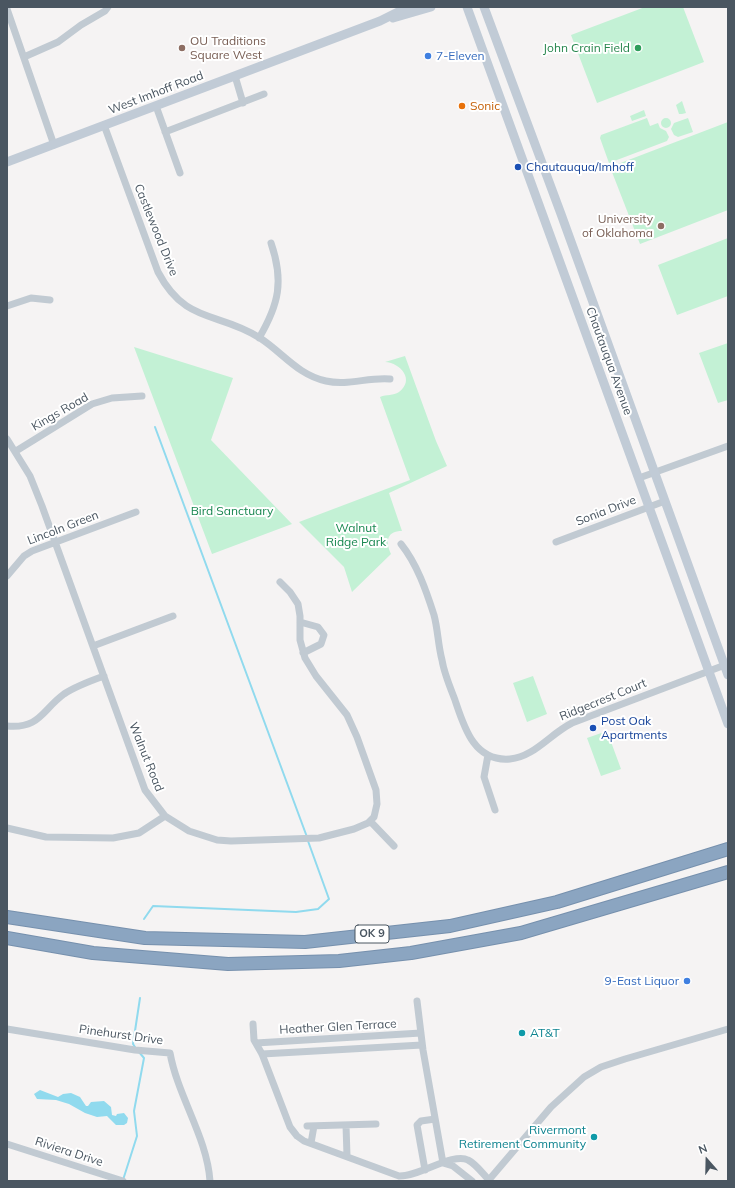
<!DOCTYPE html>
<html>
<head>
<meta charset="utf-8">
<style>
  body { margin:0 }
  #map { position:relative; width:735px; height:1188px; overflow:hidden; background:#f5f3f3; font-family:Mulish,sans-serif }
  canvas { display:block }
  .frame { position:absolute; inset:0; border:8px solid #4a5661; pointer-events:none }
  .north { position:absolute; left:687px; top:1140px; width:40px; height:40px; -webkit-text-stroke:3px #fff; paint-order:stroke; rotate:340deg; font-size:11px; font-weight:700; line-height:16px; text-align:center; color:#4a5661 }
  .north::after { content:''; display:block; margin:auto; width:14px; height:18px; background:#4a5661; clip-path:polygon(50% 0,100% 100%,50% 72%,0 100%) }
</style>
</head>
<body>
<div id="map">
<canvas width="735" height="1188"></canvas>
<div class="frame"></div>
<div class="north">N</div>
</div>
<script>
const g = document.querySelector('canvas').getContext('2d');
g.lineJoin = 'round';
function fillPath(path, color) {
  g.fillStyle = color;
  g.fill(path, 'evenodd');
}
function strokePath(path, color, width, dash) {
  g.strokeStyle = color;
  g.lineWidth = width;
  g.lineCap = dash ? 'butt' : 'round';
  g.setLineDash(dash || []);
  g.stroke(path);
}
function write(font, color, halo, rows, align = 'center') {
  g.font = font + ' Mulish,sans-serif';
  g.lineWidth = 4;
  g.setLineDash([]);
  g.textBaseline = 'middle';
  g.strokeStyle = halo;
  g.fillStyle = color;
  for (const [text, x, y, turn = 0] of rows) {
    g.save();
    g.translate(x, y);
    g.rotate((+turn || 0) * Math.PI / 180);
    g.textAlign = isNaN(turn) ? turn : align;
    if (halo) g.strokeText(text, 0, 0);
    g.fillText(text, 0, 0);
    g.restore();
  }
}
fillPath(new Path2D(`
  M645 7H683L704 62 597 103 571 35Z
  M682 101 686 113 682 114H679L676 105Z
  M644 110 646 116 632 121 630 116Z
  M661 123a5 5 0 1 1 10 0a5 5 0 1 1-10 0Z
  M647 118 650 126 658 123 660 128 666 131 669 137 667 141 609 163 600 138 601 135Z
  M688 118 693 132 678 137 674 135 671 129 674 123Z
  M728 122V210L640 244 610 167Z
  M728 238V296L677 315 658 265Z
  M728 343V400L718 403 699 353Z
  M134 347 233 378 211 440 292 524 212 554Z
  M405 356 436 441 447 466 389 493 402 531C387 531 385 541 391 554L352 592 344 567 299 522 410 480 380 397C387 394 393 396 399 392 415 380 401 363 385 362Z
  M533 676 547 714 527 722 513 683Z
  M607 731 621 769 601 776 587 738Z`), '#c3f1d5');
fillPath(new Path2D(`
  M40 1090 58 1097 63 1094 71 1093 80 1097 86 1106H88L91 1102 104 1101 111 1107 112 1115 116 1116 117 1114 124 1113 128 1118 127 1123 124 1125H116L107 1116 97 1117 85 1113 69 1104 56 1100 37 1099 34 1094Z`), '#90daee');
strokePath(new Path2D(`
  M155 427 307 837
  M144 919 153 906 296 912 318 909 329 899 308 841
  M135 1047 133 1044 140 998
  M123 1180 137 1136 134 1111 144 1058 139 1052`), '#90daee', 2);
const highway = new Path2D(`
  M7 917 145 938 305 942 450 926 557 902 728 849
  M7 938 93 953 228 964 339 961 411 953 521 933 728 872`);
strokePath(highway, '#7690ad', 14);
strokePath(new Path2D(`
  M7 9 54 145
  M24 57 58 42 81 25 105 11 108 7
  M235 76 243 103
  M156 106 180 173
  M104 125 158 272C186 325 218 311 260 338 283 353 298 375 326 381 348 386 368 377 390 379
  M165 132 264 94
  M7 306 31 298 50 300
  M259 338C279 304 284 281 271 243
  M7 439 30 476 42 506 145 790 165 816 189 831 217 840 231 841 319 838 354 829 368 823 374 817 377 804 376 790 357 737 347 715 316 676 305 658 300 640V616L298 604 290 592 280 582
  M16 451 92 404 112 398 142 396
  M639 478 728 446
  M556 542 665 501
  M401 544C417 564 426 590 434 615 438 630 438 645 442 660 444 673 450 687 455 700 464 727 474 762 510 759 534 757 550 734 572 723L725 665
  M7 576 24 556 32 551 136 512
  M300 622 318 627 324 635 321 644 303 653
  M93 646 173 616
  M7 726C40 729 42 710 64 694 76 686 90 681 104 676
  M488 755 484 777 495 810
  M370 821 394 846
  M7 828 46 837 113 838 139 833 165 816
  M417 1001 423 1050 443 1163
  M253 1024 254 1040 262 1054 290 1127 297 1136 304 1141 399 1176C419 1177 453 1152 468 1160 476 1164 483 1174 489 1180
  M7 1029 135 1050 170 1053C178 1097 207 1137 210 1181
  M256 1043 421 1033
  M262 1054 422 1045
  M346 1125 347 1156
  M307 1126 376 1124
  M311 1143 314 1126
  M7 1144 123 1181
  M443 1163 453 1166 472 1181
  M425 1170 417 1125 421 1121 435 1119
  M488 1181 551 1107 584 1077 601 1067 625 1059 728 1029`), '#c1cad2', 7);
strokePath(new Path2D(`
  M467 7 728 724
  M484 7 561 214 728 675
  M393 18 431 7
  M7 162 380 21 408 7`), '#c1cbd6', 9);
strokePath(highway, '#8ba5c1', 12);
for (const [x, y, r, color] of [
  [182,48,4,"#8d6e63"],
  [638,48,4,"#2e9e5b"],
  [428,56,4,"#3f7fe0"],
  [462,106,4,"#e8710a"],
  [518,167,4,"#1a4fb4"],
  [661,226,4,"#8d6e63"],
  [593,728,4,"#1a4fb4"],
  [687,981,4,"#3f7fe0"],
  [522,1033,4,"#0f9aa8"],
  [594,1137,4,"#0f9aa8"]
]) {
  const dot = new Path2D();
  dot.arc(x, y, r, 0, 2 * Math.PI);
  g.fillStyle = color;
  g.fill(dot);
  strokePath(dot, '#fff', 1.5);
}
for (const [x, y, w] of [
  [372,934,34]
]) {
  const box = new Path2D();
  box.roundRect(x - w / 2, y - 9, w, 18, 3);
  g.fillStyle = '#fff';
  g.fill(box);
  strokePath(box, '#4a5661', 1);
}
write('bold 11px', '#4a5661', null, [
  ["OK 9",372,934]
]);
write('12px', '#785e54', '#fff', [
  ["OU Traditions",190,41],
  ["Square West",190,55],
  ["University",653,219,"right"],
  ["of Oklahoma",653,233,"right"]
], 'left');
write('12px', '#27864d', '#fff', [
  ["John Crain Field",630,48]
], 'right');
write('12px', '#366cbe', '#fff', [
  ["7-Eleven",436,56],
  ["9-East Liquor",679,981,"right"]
], 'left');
write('12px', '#4a5661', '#fff', [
  ["West Imhoff Road",156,93,-21],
  ["Castlewood Drive",156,230,68],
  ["Chautauqua Avenue",609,361,70],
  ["Kings Road",60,412,-30],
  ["Sonia Drive",606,511,-21],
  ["Lincoln Green",63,528,-21],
  ["Ridgecrest Court",603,700,-22],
  ["Walnut Road",146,757,68],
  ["Heather Glen Terrace",338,1027,-3],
  ["Pinehurst Drive",121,1035,8],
  ["Riviera Drive",69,1152,18]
]);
write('12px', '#c56008', '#fff', [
  ["Sonic",470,106]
], 'left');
write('12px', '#164399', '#fff', [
  ["Chautauqua/Imhoff",526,167],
  ["Post Oak",601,721],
  ["Apartments",601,735]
], 'left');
write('12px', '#17864f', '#fff', [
  ["Bird Sanctuary",232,511],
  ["Walnut",356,528],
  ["Ridge Park",356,542]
]);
write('12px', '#0d838f', '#fff', [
  ["AT&T",530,1033],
  ["Rivermont",586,1130,"right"],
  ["Retirement Community",586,1144,"right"]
], 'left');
</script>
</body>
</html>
